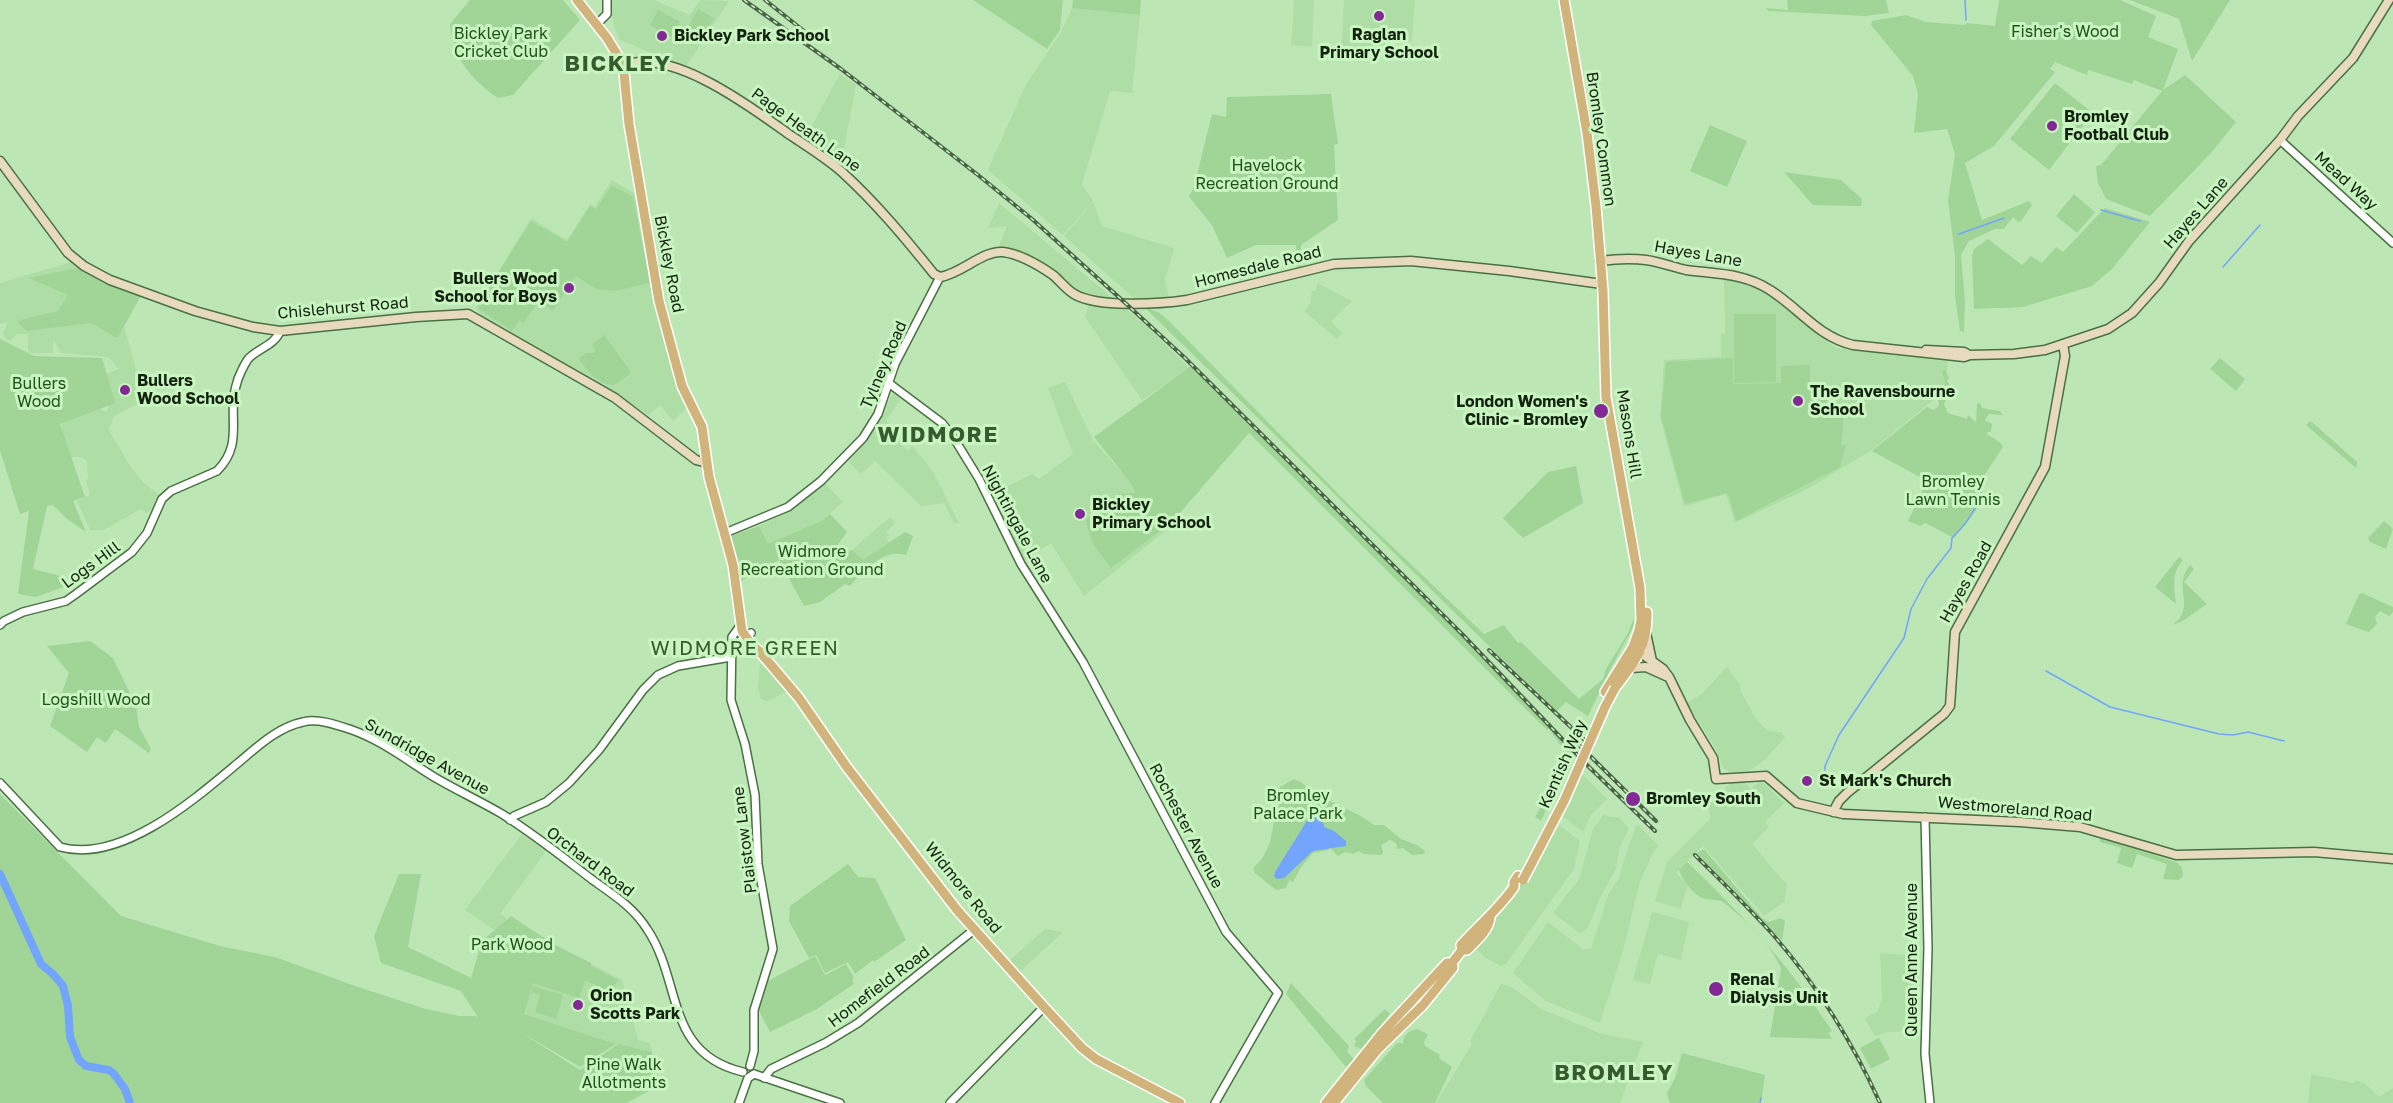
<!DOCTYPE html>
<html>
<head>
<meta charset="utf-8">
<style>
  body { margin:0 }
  canvas { display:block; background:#bce7b5 }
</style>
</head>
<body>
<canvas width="2393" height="1103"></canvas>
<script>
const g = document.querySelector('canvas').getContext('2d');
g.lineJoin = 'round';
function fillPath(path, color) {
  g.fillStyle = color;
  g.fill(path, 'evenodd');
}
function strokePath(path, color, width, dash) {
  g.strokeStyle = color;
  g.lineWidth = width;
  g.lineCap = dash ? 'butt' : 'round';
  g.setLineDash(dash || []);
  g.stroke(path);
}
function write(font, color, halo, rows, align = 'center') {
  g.font = font + ' "Golos Text",sans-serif';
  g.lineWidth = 6;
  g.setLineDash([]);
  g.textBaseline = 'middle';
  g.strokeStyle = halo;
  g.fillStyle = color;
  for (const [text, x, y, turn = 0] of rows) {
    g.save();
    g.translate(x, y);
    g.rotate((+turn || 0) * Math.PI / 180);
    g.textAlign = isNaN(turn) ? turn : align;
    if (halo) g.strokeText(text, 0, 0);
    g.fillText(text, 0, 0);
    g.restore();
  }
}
fillPath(new Path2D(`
  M610 0H654L690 15 700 0 729 1 686 67 620 40 614 27Z
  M1294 0H1314L1312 47 1291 45Z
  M1344 0H1415L1412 42 1387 40 1385 45 1381 47 1341 53Z
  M1072 8 1140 15 1132 93 1110 91 1082 184 1093 201 1063 235 988 170 1026 84 1060 34Z
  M840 74 856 85 841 165 804 140Z
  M612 180 637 195 657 315 680 393 687 408 673 421 660 405 649 415 481 316 476 308 531 218 567 240 590 204 595 206Z
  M1093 202 1102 226 1174 248 1165 280 1169 298 1136 300 1064 236Z
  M999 203 1151 330 1189 368 1142 400 1085 317 1092 295 1075 291 1038 260 999 246 1007 226 988 228Z
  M71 262 103 282 130 316 124 326 139 379 153 398 143 401 116 415 113 419 109 430 130 466 143 482 160 496 154 502 156 503 152 510 146 513 141 509 103 530H90L77 501 90 495 86 480 88 479 87 461 81 457H64L61 413 98 408 107 412 108 406 96 378 119 369 108 357 61 353 53 339V353H28V334H17L11 340H7L3 334 8 322 0 324V283Z
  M1724 279 1748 284 1766 293 1836 348 1948 361 1946 390 1872 450 1809 488 1735 523 1726 494 1684 507 1660 417 1664 360 1721 357V334L1725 333Z
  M1317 283 1352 301 1331 321 1342 333 1337 339 1304 311 1310 304 1312 291H1316Z
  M1065 382 1093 440 1085 446 1094 441 1170 527 1084 596 1051 543 1024 561 991 494 1033 474 1039 479 1073 454 1048 388Z
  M893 393 901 399 886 420 904 438 900 443 908 451 912 446 932 470 959 523H954L944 503 921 506 875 461 861 474 848 461 875 427Z
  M825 483 843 502 824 519 768 545 759 526 794 509Z
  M890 517 896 523 886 532 889 535 886 538 890 543 863 560 852 550Z
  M763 661 788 691 768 701 761 699 758 687 760 665Z
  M1727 666 1740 685 1741 692 1758 722 1768 731 1781 732 1785 737 1765 760 1750 770 1739 773 1728 771 1723 767 1717 751 1687 703 1703 693Z
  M1580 772 1607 799 1591 815 1583 832 1561 815 1574 791Z
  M1738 776 1751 789 1760 779 1784 803 1765 822 1769 827 1752 844 1787 885 1784 902 1764 916 1703 846 1676 873 1688 884 1681 909 1655 901 1667 862 1710 819 1709 804Z
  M1604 814 1610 817H1618L1629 828 1619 849 1616 869 1600 898 1588 928 1580 933 1553 913 1579 879 1593 829Z
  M1637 824 1659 846 1654 851 1640 882 1623 951 1600 1023 1546 1001 1513 973 1548 922 1583 949H1591L1608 895 1619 878 1627 850Z
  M1559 825 1580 841 1574 869 1506 964 1501 966 1484 957 1474 947 1516 892Z
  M522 834 546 851 500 914 507 918 500 934 465 910Z
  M1652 912 1689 922 1681 960 1658 954 1650 984 1633 980Z
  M1045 929 1063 932 1020 972 1010 960Z
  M556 945 622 980 638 1040 650 1043 652 1052 616 1044 524 1014 515 968H540Z
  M1880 953 1920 956 1915 1031 1889 1032 1875 1036 1865 1018 1878 1011 1882 998Z
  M1501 984 1512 987 1540 1008 1599 1033 1643 1042 1620 1103H1436L1472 1044 1470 1041Z
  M2311 1074 2353 1083 2356 1080 2366 1084 2379 1097 2393 1088V1103H2308Z`), '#aedea5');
fillPath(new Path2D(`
  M470 0H563L580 20 513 95 498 98C470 79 454 59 450 24Z
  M973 0H1063L1060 30 1047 49Z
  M1073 0H1141L1140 15 1072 8Z
  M1787 0H1886L1889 13 1865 16 1768 11 1766 8 1788 10Z
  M1999 0H2120L2156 16 2148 37 2178 49 2163 90 2185 75 2236 122 2211 153 2150 216 2106 199 2098 183 2096 166 2101 165 2162 91 2134 80 2132 84 2088 70 2087 75 2055 62 2050 69 2055 72 1994 146 1965 163 1982 220 2029 201 2032 205 2021 221 2018 222 2013 217 2004 229H1995L1969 241 1961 255 1965 301 1964 332 1960 331 1955 296V256L1948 200 1955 154 1947 129 1914 133 1918 94 1913 76 1871 25 1872 21 1906 15 1926 22 1965 25 1967 23 1995 26Z
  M2130 0H2230L2192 61 2179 19Z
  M698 9 714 18 700 40 685 32Z
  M658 10 680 22 671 37 650 25Z
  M2055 83 2093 113 2049 170 2010 139Z
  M1331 94 1338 144 1334 145 1338 220 1301 245V268L1297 269 1296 245H1256L1227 258 1212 225 1189 197 1194 187 1212 114 1226 117 1227 97Z
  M1710 125 1747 141 1727 187 1690 171Z
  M1784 172 1841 180 1862 199 1861 206 1813 205Z
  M612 185 633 197 650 283 614 291 596 289 576 276 553 311 539 301 523 323 519 321 512 331 479 309 478 305 531 221 567 242 590 206 596 209Z
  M2074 194 2095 212 2077 233 2056 216Z
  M2105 208 2150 222 2112 269 2092 286 2023 307 1974 309 1972 256 1974 249 1988 239 2022 265 2031 256 2042 263 2056 247 2063 252Z
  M77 268 141 296 117 338 91 323 26 331 17 321 58 311 68 295 29 278Z
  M1144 307 1158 312 1168 320 1355 511 1484 634 1504 625 1518 643 1521 642 1579 699 1603 679 1606 669 1628 633 1633 620 1635 624 1611 668 1588 716 1566 702 1557 711C1417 579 1283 440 1144 307Z
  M1776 314V382L1734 383V314Z
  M604 335 631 372C626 376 621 381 616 384 604 390 583 368 579 358L586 353H595V349L592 345Z
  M0 339 34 356 102 358 115 403 60 424 85 497 73 501 86 532 67 519 53 505 47 506 33 569 65 577 69 585 36 597 18 594 29 511 20 514 0 450Z
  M1733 358V384L1781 383V366L1810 365V383L1817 384V388H1821V397L1827 398V402L1845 404 1841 445H1846L1840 467 1736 521 1729 496 1727 493 1685 504 1661 416 1666 362Z
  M2220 358 2245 379 2236 391 2210 369Z
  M1191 366 1451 625 1572 751 1541 821 1535 817 1543 803 1541 797 1557 782V771L1568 756 1549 729 1547 730 1249 433 1173 521 1111 568 1093 544 1086 522C1089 513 1111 497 1120 494 1125 493 1131 493 1135 493L1133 486 1094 437Z
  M1945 369 1949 378 1947 381 1952 388 1946 396 1947 399 1944 404 1948 413 1967 419 1968 415 1976 422 1977 404 1980 403 1982 408 2000 411 2003 415 1989 414 1985 420 1992 424 1991 431 1986 433 2002 444 2003 447 1984 476 1981 500 1977 509 1954 538 1925 523 1920 526 1908 521 1927 481 1872 451 1927 407 1934 410 1939 405 1938 397 1943 393 1945 382 1942 372Z
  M2309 422H2312L2357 462 2356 468 2306 425Z
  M1576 466 1583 503 1523 538 1503 518 1548 472Z
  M830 514 847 532 836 547 841 554 852 550 863 560 905 532 913 536 906 555C883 548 864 571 850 586L845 584 820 602 804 606 779 560 741 581 731 536 759 526 768 544 823 520Z
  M2384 521 2393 529 2386 549 2370 542 2368 538Z
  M2179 557 2183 560C2171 574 2174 586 2176 604L2155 587Z
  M2190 565 2194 569 2184 582 2207 604 2181 622 2172 625C2198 607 2171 587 2190 565Z
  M2362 593 2393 607V612L2389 616 2380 611 2375 617 2377 624 2369 632 2346 624 2359 594Z
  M90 641 113 658 136 706 139 727 151 749 149 753 115 729 106 743 97 737 87 752 50 726 69 673 47 646Z
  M1294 779 1301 782 1315 794 1359 815 1374 825H1384L1401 839 1417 845 1425 851 1424 854 1412 855 1403 848 1397 849 1396 843 1390 840 1381 845 1383 852 1382 855 1364 854 1359 851 1353 854 1345 852 1338 856 1331 849 1334 843 1340 842C1335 834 1329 835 1323 830 1317 825 1319 821 1312 818L1277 875 1280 876C1285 873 1292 869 1296 864 1298 862 1298 858 1300 856 1306 847 1320 841 1329 847V850L1313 853 1301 867 1293 882 1289 880 1286 888 1276 890 1255 873 1253 868 1262 859 1270 843 1275 816 1279 806 1280 787Z
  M0 794 121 916 220 946 275 957 355 986 426 1009 459 1016H476L479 1019 461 991 381 963 374 936 399 874H421L408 947 471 978 482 941 511 916 555 945 591 963V966L618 980 609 994 594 990 596 985 585 981 579 998 533 983 524 1014 616 1044 580 1067 522 1033 580 1070 618 1044 652 1052 654 1088 627 1103H0Z
  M2100 836 2178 863 2182 868 2183 876 2179 880 2163 879 2167 864 2137 854 2132 868 2117 863 2121 848 2100 842Z
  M1704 849 1762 918 1769 922 1780 918 1785 921 1782 941 1697 853Z
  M1687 862C1745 917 1788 964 1832 1031L1828 1033 1832 1039 1770 1037 1781 969C1771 944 1746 920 1724 903 1718 898 1709 901 1702 898 1693 894 1682 879 1679 870Z
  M848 864 858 877 875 878 906 940 874 962 873 960 855 974 848 962 825 973 816 955 809 958 789 921 790 906Z
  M815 956 825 975 846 964 854 978 852 980 854 984 817 1009 770 1032 758 1009 768 981Z
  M1291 983 1349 1046 1347 1052 1354 1059 1346 1067 1286 994Z
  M533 986 563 995 556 1019 535 1012 540 995 531 992Z
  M1385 1009 1390 1014 1362 1049 1354 1046 1356 1041 1354 1039Z
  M1417 1029 1428 1034 1424 1042 1425 1046 1440 1055 1439 1058 1452 1067 1435 1103H1383L1366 1086 1364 1080 1397 1043H1403C1403 1034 1409 1031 1417 1029Z
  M1879 1038 1890 1059 1871 1069 1860 1048Z
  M1682 1053 1765 1075 1761 1103H1670L1667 1093 1675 1078Z`), '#a0d597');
fillPath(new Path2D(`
  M1310 816 1316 817 1324 824V827L1334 831 1346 841V846L1313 851 1284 878 1277 879 1274 876 1275 872Z`), '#73a5fd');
strokePath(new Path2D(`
  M1965 0 1966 20
  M2101 210 2140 221
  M1959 234 2004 218
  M2223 267 2260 225
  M2046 671 2110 707 2219 734 2233 735 2248 732 2284 741
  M1825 774V766L1839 735 1904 638 1911 609 1927 579 1951 548 1952 538C1970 521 1983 501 1982 476
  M1760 1103 1761 1098`), '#73a5fd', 1.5);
strokePath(new Path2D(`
  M0 874 41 964 54 975 63 986 68 1006 70 1037 79 1060 86 1066 109 1070 114 1074 125 1089 130 1103`), '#73a5fd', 8);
const tertiary = new Path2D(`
  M597 24 607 14V0
  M2280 140 2393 243
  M890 384 942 423 955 440 979 479 1021 564 1083 662 1226 932 1278 993 1215 1103
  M725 533 788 507 821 481 863 438 878 414 895 364 940 277
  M0 625 4 621 23 612 66 601 76 594 132 552 147 533 162 499 171 491 217 471C246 442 225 415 238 379 241 372 244 364 249 358 259 348 275 345 280 331
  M740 626 732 637 731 700 745 744 755 795 758 864 773 949 754 1010V1051L750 1066
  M733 646 751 633
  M0 783 60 847C121 864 195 799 238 763 257 747 278 727 303 722 318 718 337 725 352 730 381 740 408 761 434 777 456 790 480 801 502 814 534 834 564 858 594 881 614 895 634 908 647 929 683 982 664 1053 743 1072
  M1925 817 1928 948 1925 1054 1930 1103
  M510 820 514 816 546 802 569 783 599 750 643 690 658 675 678 666 731 657
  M754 1074 840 1103
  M764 1078 771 1069 825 1043 858 1023 975 929
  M739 1103 748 1078 754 1074
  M950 1103 1044 1007`);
const secondary = new Path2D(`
  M622 66C671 46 752 108 790 135 808 147 826 158 842 172 876 203 905 238 934 274L940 277C961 274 983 250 1003 252 1019 254 1040 266 1053 275 1060 281 1066 289 1074 294 1097 308 1160 304 1187 300L1334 264 1411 261 1509 271 1602 284
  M0 161 68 253 84 266 110 280 195 311 253 327 280 331 416 317 468 314 615 398 696 460 707 463
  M1600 261C1615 259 1631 258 1646 260 1660 262 1673 267 1686 270 1716 274 1744 273 1770 290 1799 308 1818 337 1853 345L1964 357 1970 355 2014 354 2045 350 2108 329 2132 313 2159 283 2189 241 2280 140 2298 116 2353 58 2389 0
  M1926 350 1964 352 1969 355
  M1646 633 1652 661
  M1634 648 1663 669 1669 677 1690 720 1713 758 1716 779 1766 776 1797 803 1843 814 2020 822 2080 827 2176 855 2314 852 2393 859
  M1631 668 1646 667 1666 676
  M1833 812 1839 801 1847 793 1944 714 1950 706 1955 632 2045 467 2065 356 2063 344`);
const primary = new Path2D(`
  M577 0 607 38 618 56 624 73 629 124 659 301 682 386 702 427 709 477 733 565 742 631 752 645 760 652 799 698 846 766 957 910 1044 1007 1082 1048 1096 1059 1180 1103
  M1564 0 1587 133 1596 206 1603 291 1606 397 1640 588 1641 620 1639 630 1633 647 1605 692
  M1615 688C1635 662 1648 646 1647 612
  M1462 950H1467C1476 941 1488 931 1490 918
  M1326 1103 1382 1033 1447 963H1452L1462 950 1461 945C1480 924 1498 910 1514 887V882L1518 876
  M1334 1103 1378 1049 1423 1005 1453 968 1452 963`);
strokePath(tertiary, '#4a7043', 10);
strokePath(secondary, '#4a7043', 11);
strokePath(primary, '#fff', 12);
strokePath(tertiary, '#fff', 7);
strokePath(secondary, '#e7dabd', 8);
strokePath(primary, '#d0b47b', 9);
const rail = new Path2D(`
  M744 0 841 69 978 175 1032 219 1122 300 1185 358 1463 635 1589 767 1655 831
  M765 0 814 39
  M1489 650 1592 747
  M1579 745 1656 821
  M1695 855C1722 882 1750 909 1775 937 1818 987 1853 1043 1880 1103`);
strokePath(rail, '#4a6346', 4);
strokePath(rail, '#c9f5c1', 1.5, [4.5]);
const primaryBridge = new Path2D(`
  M1523 880 1564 801 1605 707 1615 688`);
strokePath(primaryBridge, '#fff', 12, []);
strokePath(primaryBridge, '#d0b47b', 9);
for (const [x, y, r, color] of [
  [1379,16,6,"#832995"],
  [662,36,6,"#832995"],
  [2052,126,6,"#832995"],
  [569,288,6,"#832995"],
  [125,390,6,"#832995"],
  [1798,401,6,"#832995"],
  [1601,411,8,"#832995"],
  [1080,514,6,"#832995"],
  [1807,781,6,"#832995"],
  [1633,799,8,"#832995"],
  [1716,989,8,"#832995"],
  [578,1005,6,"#832995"]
]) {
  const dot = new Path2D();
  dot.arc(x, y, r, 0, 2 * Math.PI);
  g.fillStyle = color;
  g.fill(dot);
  strokePath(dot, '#c9f5c1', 2);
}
write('16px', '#215118', '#c9f5c1', [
  ["Fisher's Wood",2065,32],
  ["Bickley Park",501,34],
  ["Cricket Club",501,52],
  ["Havelock",1267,166],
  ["Recreation Ground",1267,184],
  ["Bullers",39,384],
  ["Wood",39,402],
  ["Bromley",1953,482],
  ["Lawn Tennis",1953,500],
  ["Widmore",812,552],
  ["Recreation Ground",812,570],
  ["Logshill Wood",96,700],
  ["Bromley",1298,796],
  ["Palace Park",1298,814],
  ["Park Wood",512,945],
  ["Pine Walk",624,1065],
  ["Allotments",624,1083]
]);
write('bold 16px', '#132310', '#c9f5c1', [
  ["Raglan",1379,35,"center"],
  ["Primary School",1379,53,"center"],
  ["Bickley Park School",674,36],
  ["Bromley",2064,117],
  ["Football Club",2064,135],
  ["Bullers Wood",557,279,"right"],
  ["School for Boys",557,297,"right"],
  ["Bullers",137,381],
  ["Wood School",137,399],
  ["The Ravensbourne",1810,392],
  ["School",1810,410],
  ["London Women's",1588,402,"right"],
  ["Clinic - Bromley",1588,420,"right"],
  ["Bickley",1092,505],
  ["Primary School",1092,523],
  ["St Mark's Church",1819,781],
  ["Bromley South",1646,799],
  ["Renal",1730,980],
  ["Dialysis Unit",1730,998],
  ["Orion",590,996],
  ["Scotts Park",590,1014]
], 'left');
write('16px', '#132310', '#c9f5c1', [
  ["Page Heath Lane",806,130,36],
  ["Bromley Common",1601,139,82],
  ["Mead Way",2346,181,42],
  ["Hayes Lane",2196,213,-49],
  ["Hayes Lane",1698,254,10],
  ["Bickley Road",669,264,79],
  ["Homesdale Road",1258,267,-14],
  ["Chislehurst Road",343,308,-5],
  ["Tylney Road",884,365,-67],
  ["Masons Hill",1629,434,81],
  ["Nightingale Lane",1017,524,62],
  ["Logs Hill",91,565,-36],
  ["Hayes Road",1966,582,-61],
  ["Sundridge Avenue",427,757,29],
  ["Kentish Way",1563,764,-66],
  ["Westmoreland Road",2015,809,5],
  ["Rochester Avenue",1186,826,62],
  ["Plaistow Lane",745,840,-97],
  ["Orchard Road",590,862,37],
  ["Widmore Road",963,888,51],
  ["Queen Anne Avenue",1912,960,-90],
  ["Homefield Road",879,987,-37]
]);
g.letterSpacing = '1.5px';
write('20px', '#365b2f', '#c9f5c1', [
  ["WIDMORE GREEN",745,649]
]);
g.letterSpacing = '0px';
g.letterSpacing = '1.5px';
write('bold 22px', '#365b2f', '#c9f5c1', [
  ["BICKLEY",618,64],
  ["WIDMORE",938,435],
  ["BROMLEY",1614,1073]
]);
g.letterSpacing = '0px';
</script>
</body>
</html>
